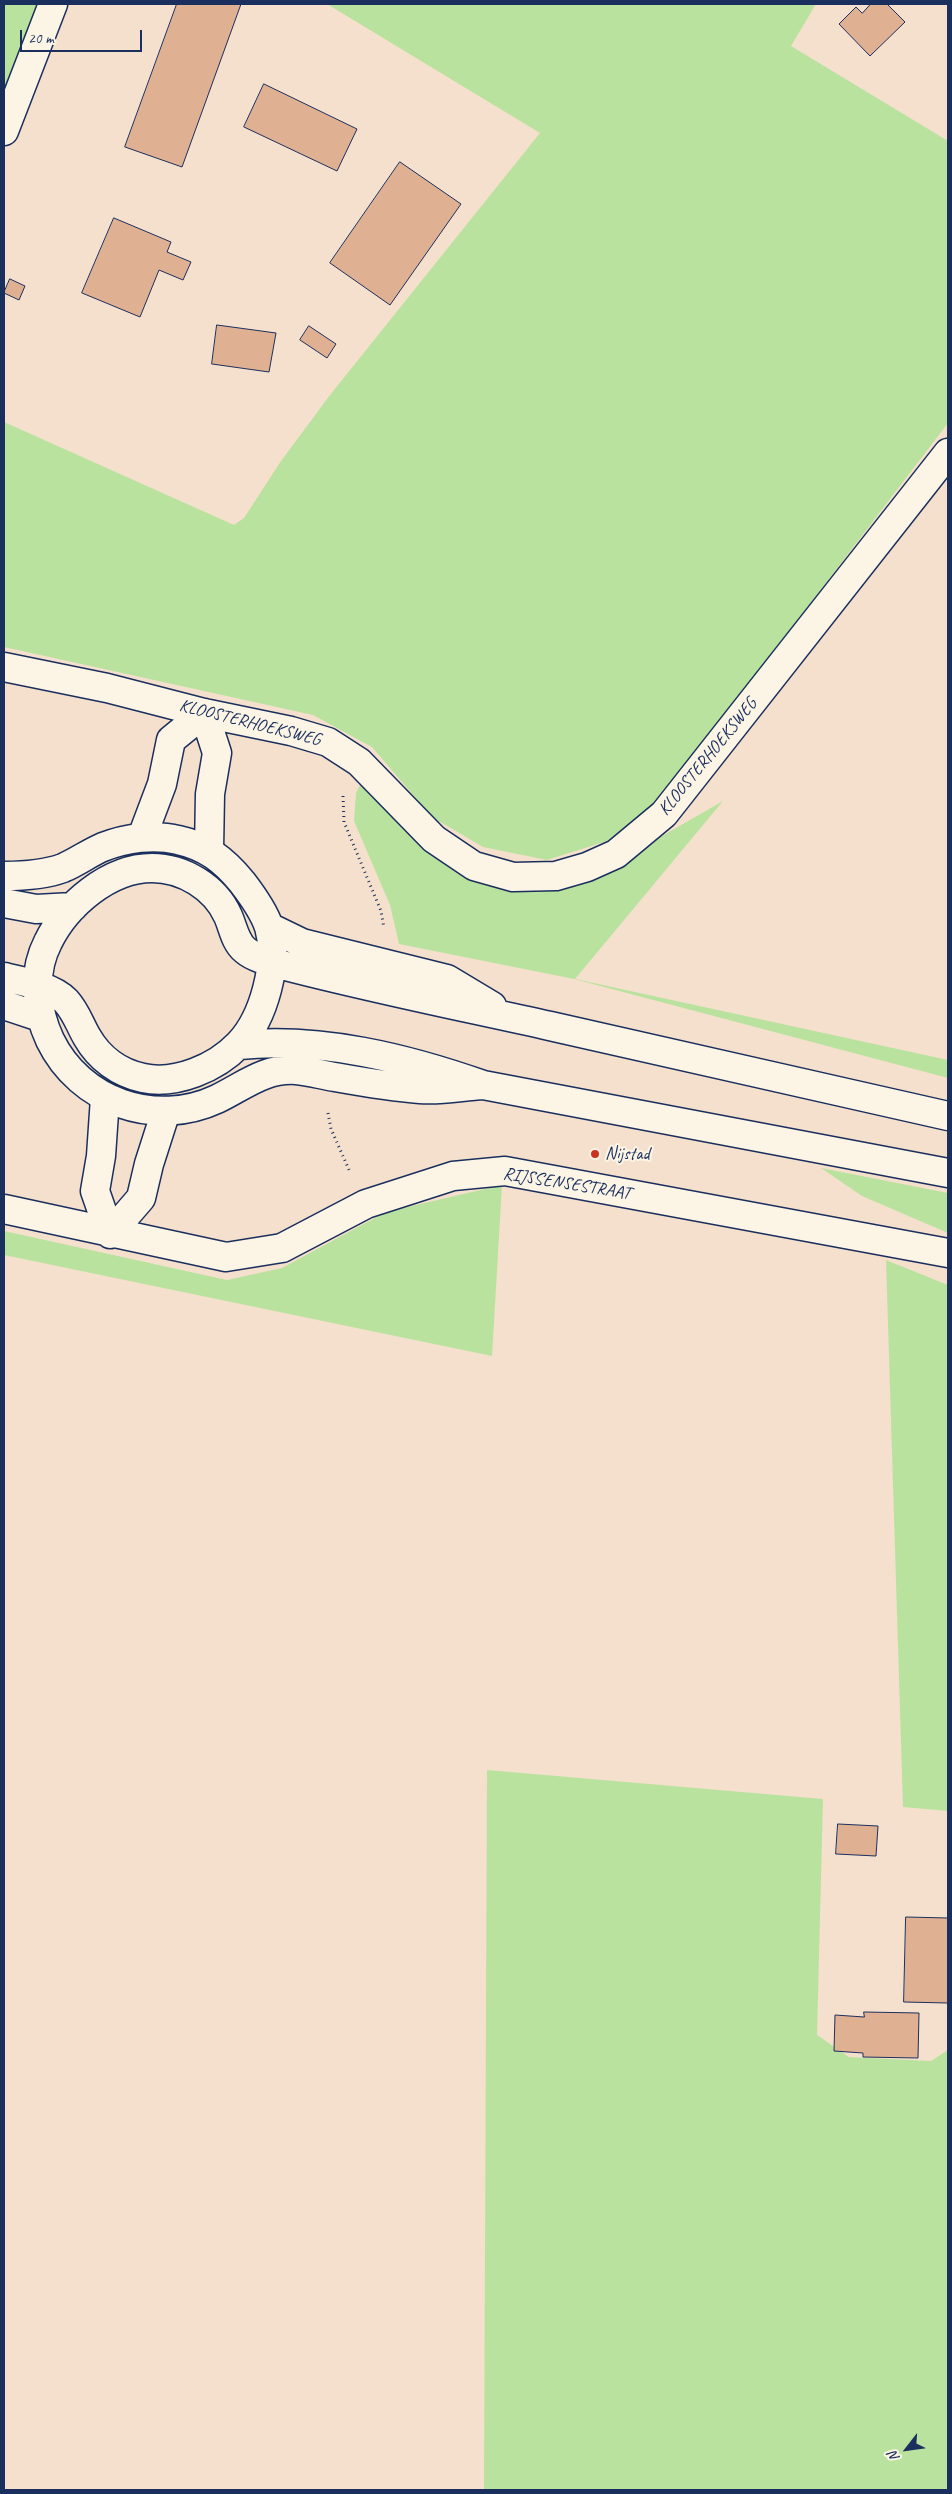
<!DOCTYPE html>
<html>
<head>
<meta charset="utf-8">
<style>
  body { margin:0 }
  #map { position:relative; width:952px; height:2494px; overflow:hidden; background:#f4e0cc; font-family:Caveat,sans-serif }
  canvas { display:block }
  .frame { position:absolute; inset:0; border:5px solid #1b2f5e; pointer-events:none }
  .north { position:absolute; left:882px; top:2424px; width:50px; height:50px; -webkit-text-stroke:4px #fcf5e5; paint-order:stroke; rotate:240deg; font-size:14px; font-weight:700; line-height:20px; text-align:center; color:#1b2f5e }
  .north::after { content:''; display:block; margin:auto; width:18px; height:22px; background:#1b2f5e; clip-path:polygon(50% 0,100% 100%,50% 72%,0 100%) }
  .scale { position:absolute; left:20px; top:30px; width:122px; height:22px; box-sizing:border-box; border:2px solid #1b2f5e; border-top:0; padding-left:6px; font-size:15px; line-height:18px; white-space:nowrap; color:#1b2f5e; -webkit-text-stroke:4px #fcf5e5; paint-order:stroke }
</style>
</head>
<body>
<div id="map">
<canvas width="952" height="2494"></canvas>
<div class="frame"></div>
<div class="north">N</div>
<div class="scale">20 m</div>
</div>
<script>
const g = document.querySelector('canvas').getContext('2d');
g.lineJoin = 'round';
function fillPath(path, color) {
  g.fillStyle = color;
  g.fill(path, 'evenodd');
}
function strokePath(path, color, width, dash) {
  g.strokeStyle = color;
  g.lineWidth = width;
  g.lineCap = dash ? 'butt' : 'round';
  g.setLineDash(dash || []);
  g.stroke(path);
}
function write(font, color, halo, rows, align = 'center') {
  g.font = font + ' Caveat,sans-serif';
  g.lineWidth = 4;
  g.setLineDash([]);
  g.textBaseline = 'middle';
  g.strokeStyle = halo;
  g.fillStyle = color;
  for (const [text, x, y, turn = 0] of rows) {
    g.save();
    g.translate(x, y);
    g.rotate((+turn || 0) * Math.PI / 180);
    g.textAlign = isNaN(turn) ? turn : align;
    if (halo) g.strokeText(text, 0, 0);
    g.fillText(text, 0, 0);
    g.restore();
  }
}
fillPath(new Path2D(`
  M4 4H39L4 97Z
  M327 4H816L791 46 948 141V423L654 808 607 841 547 860 483 847 432 817 372 747 313 715 4 647V422L234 525 244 518 281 461 330 395 540 133Z
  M365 775 473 875 552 890 615 863 723 801 575 979 948 1060V1078L574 979 399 944 390 905 354 821 356 793Z
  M821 1168 948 1193V1233L862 1196Z
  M502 1185 492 1356 4 1255V1231L227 1280 282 1268 386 1212Z
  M886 1260 948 1285V1811L903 1807Z
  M487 1770 823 1799 817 2035 849 2057 931 2061 948 2050V2490H484Z`), '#bae29f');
const building = new Path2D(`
  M177 4H241L182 167 125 147Z
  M871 4H887L905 22 870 56 839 24 856 7 862 13Z
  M264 84 357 129 337 171 244 127Z
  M400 162 461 204 390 305 330 263Z
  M114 218 171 242 167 252 191 262 183 280 159 270 140 317 82 293Z
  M10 279 25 286 19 300 4 293Z
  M217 325 276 333 269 372 212 364Z
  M309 326 336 344 327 358 300 340Z
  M838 1824 878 1826 876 1856 836 1854Z
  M906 1917 948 1918V2003L904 2002Z
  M864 2012 919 2013 918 2058 863 2057V2053L834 2051 835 2015 864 2017Z`);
fillPath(building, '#e0b092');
strokePath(building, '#1b2f5e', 1);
const minor = new Path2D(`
  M4 131 53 4
  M4 667 107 688 204 713 291 731 328 742 359 762 434 839 474 866 513 877 556 876 587 867 616 854 664 814 948 453
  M142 837 162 784 171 740 204 713 217 753 210 794 209 850
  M105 1098 101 1156 95 1191 110 1234 141 1198 149 1164 166 1111
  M4 1209 226 1257 282 1248 366 1204 453 1176 505 1171 948 1253`);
const primary = new Path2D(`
  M4 876C24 876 44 875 63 868 77 862 89 853 103 847 126 838 154 834 178 840 206 846 224 860 242 882 252 895 264 912 269 927 279 962 264 1018 239 1044 216 1068 176 1085 143 1078 119 1073 99 1058 87 1037 80 1025 76 1012 66 1001 53 987 22 981 4 977
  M4 903 36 909 73 907
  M269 927 302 943 447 979 492 1006
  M4 1005 40 1017
  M239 1045C321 1037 406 1058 483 1085L948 1173
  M483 1085C463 1086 441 1091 420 1089 392 1087 363 1082 335 1077 322 1075 309 1071 296 1070 264 1068 244 1086 217 1099 155 1128 80 1102 50 1040 36 1010 32 973 48 942 66 905 109 868 152 868 183 868 215 887 228 916 233 927 235 942 245 950 254 958 271 962 282 965 370 988 460 1006 550 1026 682 1056 815 1086 948 1116`);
strokePath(minor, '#1b2f5e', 31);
strokePath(primary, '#1b2f5e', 31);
strokePath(new Path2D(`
  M343 796 344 822 381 911 384 928
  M328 1113 331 1129 350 1172`), '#1b2f5e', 3, [1, 4]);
strokePath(minor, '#fcf5e5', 28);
strokePath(primary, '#fcf5e5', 28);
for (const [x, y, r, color] of [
  [595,1154,5,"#c8321e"]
]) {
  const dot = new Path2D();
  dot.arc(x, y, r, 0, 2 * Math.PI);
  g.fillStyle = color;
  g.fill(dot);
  strokePath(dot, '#fcf5e5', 2);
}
write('18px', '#1b2f5e', '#fcf5e5', [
  ["KLOOSTERHOEKSWEG",250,723,14],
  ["KLOOSTERHOEKSWEG",708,757,-51],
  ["RIJSSENSESTRAAT",567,1184,9]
]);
write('18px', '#1b2f5e', '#fcf5e5', [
  ["Nijstad",605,1154]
], 'left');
</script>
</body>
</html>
